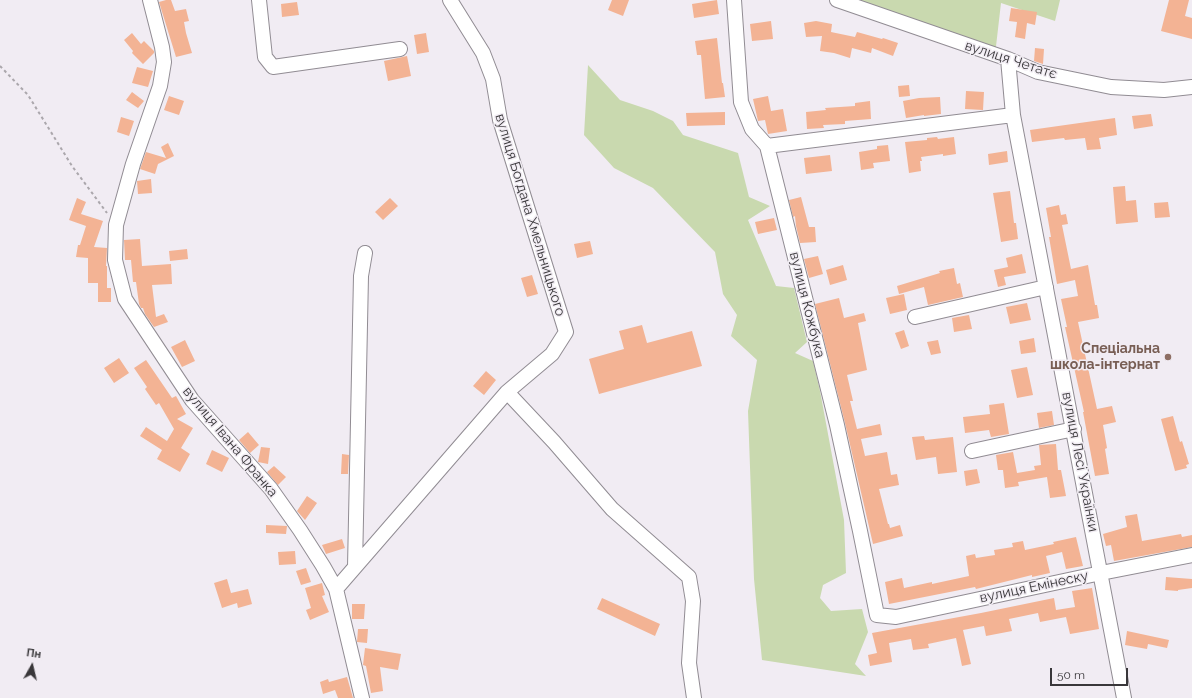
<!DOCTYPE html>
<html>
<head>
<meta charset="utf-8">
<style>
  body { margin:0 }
  #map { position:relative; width:1192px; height:698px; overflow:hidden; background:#f1ecf3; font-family:Raleway,sans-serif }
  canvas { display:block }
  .north { position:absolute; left:12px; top:646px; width:40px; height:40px; -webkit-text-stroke:3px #f1ecf3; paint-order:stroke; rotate:8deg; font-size:11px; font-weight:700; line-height:16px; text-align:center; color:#39373a }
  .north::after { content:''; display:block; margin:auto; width:14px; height:18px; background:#39373a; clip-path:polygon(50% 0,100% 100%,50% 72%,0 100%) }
  .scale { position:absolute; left:1050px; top:668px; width:78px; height:18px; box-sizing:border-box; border:2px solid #39373a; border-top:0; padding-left:5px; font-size:12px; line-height:14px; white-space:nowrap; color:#39373a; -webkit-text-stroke:3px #f1ecf3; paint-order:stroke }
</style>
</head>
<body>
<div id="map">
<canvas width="1192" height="698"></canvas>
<div class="north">Пн</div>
<div class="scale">50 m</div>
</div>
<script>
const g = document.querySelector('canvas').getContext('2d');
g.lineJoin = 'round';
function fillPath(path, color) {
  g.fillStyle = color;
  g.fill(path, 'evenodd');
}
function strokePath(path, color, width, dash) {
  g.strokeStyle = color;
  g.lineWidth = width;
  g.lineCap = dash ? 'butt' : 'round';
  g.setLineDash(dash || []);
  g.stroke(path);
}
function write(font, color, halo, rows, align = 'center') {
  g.font = font + ' Raleway,sans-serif';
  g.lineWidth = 3;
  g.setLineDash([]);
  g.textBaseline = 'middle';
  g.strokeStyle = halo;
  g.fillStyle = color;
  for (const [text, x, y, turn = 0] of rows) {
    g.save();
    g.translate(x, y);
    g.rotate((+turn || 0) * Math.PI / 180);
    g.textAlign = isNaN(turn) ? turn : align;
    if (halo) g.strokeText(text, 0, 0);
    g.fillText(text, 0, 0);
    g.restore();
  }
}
fillPath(new Path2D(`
  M840 0H1060L1055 21 1001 3 995 55Z
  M588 65 620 100 653 111 673 121 683 135 738 153 749 197 770 206 748 220 776 286 794 288 807 342 795 353 813 361 820 391 844 520 846 573 823 585 820 598 831 611 862 609 868 632 855 664 866 676 762 660 754 579 748 411 757 360 731 336 737 315 723 294 715 252 653 188 614 168 584 135Z`), '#c9d9af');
fillPath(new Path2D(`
  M166 0H171L175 11 186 9 189 21 184 22 186 33 192 53 176 57 159 2Z
  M612 0H629L623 16 608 10Z
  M717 0 719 14 694 18 692 4Z
  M1169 0H1189L1185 16 1192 18V39L1161 31Z
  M297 2 299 15 282 17 281 4Z
  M1011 8 1037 12 1035 25 1027 23 1025 39 1015 37 1017 22 1009 21Z
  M771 21 773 39 752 41 750 24Z
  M816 21 832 24 831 32 855 37 857 32 882 39 883 38 898 43 893 56 872 48 871 53 852 48 850 58 834 53 820 51 822 36 806 37 804 23Z
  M132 33 141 44 144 41 154 51V53L143 64 132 53 133 51 124 40Z
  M426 33 429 52 417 54 414 35Z
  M717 38 722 83H723L725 97 705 99 701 55H697L695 41Z
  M1035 48 1044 49 1043 64 1034 61Z
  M407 56 411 76 388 81 384 61Z
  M137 67 153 71 148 87 132 83Z
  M909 85 910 96 899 97 898 86Z
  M966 91 984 92 983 110 965 109Z
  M132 92 144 101 138 108 126 100Z
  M169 96 184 101 179 115 164 110Z
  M768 96 771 111 783 109 787 131 768 134 765 120 758 121 753 99Z
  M940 97 941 114 924 116V115L906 118 903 101 919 98Z
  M870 101 871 119 845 121V124L823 125 824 128 807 129 806 112 826 110 825 108 855 106V103Z
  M725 112V125L687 126 686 113Z
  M1151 114 1153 126 1134 129 1132 116Z
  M121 117 134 121 129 136 117 132Z
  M1115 118 1117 135 1099 138 1101 149 1087 150 1085 138 1065 140 1064 138 1032 142 1030 130Z
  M937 137 938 139 954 137 956 154 943 156V154L921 157 922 161H920L921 171 909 173 905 142 927 140V138Z
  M168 143 174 156 158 164 155 174 140 169 146 152 166 158 161 147Z
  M888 145 890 161 873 163 874 168 861 170 859 152 877 149V146Z
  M1007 151 1008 162 989 165 988 154Z
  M830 155 832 171 806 174 804 158Z
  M151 179 152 193 138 194 137 181Z
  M1125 186 1126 201 1136 200 1138 222 1116 224 1113 187Z
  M1010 191 1014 223H1016L1018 239 1001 242 993 193Z
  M801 197 809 227H815L816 242 800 243 796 226 795 216 793 217 789 200Z
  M77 198 86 202 81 214 103 221 94 247 107 248 106 266H107V288H111V302H98V283H88V258L76 257 78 245H80L86 226 69 220Z
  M390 198 398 206 383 220 375 212Z
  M1168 202 1170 217 1155 218 1154 203Z
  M1059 205 1061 215 1066 214 1068 224 1062 225 1071 269 1088 265 1095 305H1097L1099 318 1078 322 1097 409 1112 406 1116 422 1103 425 1107 448 1105 449 1109 474 1095 476 1083 412H1084L1065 327H1067L1061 299 1078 296 1075 280 1057 284 1049 237H1051L1046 208Z
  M774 218 777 230 758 234 755 222Z
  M140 239 142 266 171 264 172 284 152 285 156 317 164 314 168 322 154 327 145 314 143 308H141L139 304 136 282H133L131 260H125L124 240Z
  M590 241 593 254 577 258 574 244Z
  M187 249 188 259 170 261 169 251Z
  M1022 254 1026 273 1004 277 1006 285 998 287 994 270 1008 267 1006 258Z
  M818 256 823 274 809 278 804 259Z
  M843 265 847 280 830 285 826 270Z
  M954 268 957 284 960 283 963 297 928 305 924 287 899 294 897 286 940 273 939 271Z
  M532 275 538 294 527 297 521 278Z
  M904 294 907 310 890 314 886 298Z
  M839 298 844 318 864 313 866 321 858 323 867 370 847 375 853 401H850L857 429 880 424 882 435 861 439 865 456 887 452 891 475 897 474 899 485 879 489 888 524H889L890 528 900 525 903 536 873 544 845 423 815 304Z
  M1027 303 1031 320 1010 324 1006 307Z
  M969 315 972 329 954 332 952 318Z
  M642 325 647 343 692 331 702 366 599 394 589 359 624 349 619 331Z
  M904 330 909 346 901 349 895 333Z
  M1034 338 1036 352 1021 354 1019 341Z
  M185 340 195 361 182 367 171 347Z
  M938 340 941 353 931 355 927 342Z
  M119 358 129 373 114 383 104 368Z
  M146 360 172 398 176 396 186 414 177 419 193 428 181 448 190 454 180 472 157 459 162 450 140 436 146 427 167 441 174 429 159 403 156 405 145 389 147 387 134 368Z
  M1027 367 1033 395 1017 398 1011 370Z
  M486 371 496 380 484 395 473 386Z
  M1004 403 1009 434 991 437 989 430 965 433 963 417 990 414 989 405Z
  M1052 411 1054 425 1039 428 1037 413Z
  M1173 416 1180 442 1182 441 1189 464 1186 465 1187 468 1175 471 1161 419Z
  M248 432 259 445 250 453 239 440Z
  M924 436 925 440 953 437 957 472 938 474 936 457 916 460 912 437Z
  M1056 444 1058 470H1061L1066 496 1050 498 1047 477 1018 482 1019 486 1005 488 1003 470H998L996 455 1013 452 1017 473 1035 470 1034 466 1041 465 1039 445Z
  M261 447 270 448 268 464 258 462Z
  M212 450 229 458 222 472 206 464Z
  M342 454 349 455 348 474H341Z
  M274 466 286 477 278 485 267 472Z
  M977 469 980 483 966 486 964 471Z
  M307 496 317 503 305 520 297 511Z
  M1137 514 1142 541 1181 534 1182 537 1192 535V547L1114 561 1111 545 1106 546 1103 534 1127 527 1125 516Z
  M266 525 287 526 286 534 266 533Z
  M1076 537 1083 566 1066 569 1062 552 1046 556 1050 573 1032 577V575L976 589 975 587 889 604 885 582 902 578 904 588 932 582V584L969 576 966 556 975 554 976 558 995 555 994 550 1013 547 1012 543 1023 541 1025 550 1054 544 1053 542Z
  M342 539 345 548 326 554 322 545Z
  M295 551 296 564 279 565 278 552Z
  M306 568 311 582 301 585 296 571Z
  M1166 577 1192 579V588L1178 590V591L1165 590Z
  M227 579 231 593 248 589 252 604 238 608 237 603 222 608 214 583Z
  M322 583 325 595 322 596 329 612 310 620 306 610 311 608 305 588Z
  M1092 588 1099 629 1070 634 1066 617 1040 622 1038 613 1009 619 1012 631 986 636 984 626 963 630 971 664 962 666 956 638 928 644 929 648 913 650 911 639 889 643 892 662 870 666 868 655 877 653 872 633 981 613 1054 598 1056 610 1075 607 1072 591Z
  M602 598 660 624 655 636 597 609Z
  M352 604H365L364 619H352Z
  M358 629H368L367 643 357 642Z
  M1127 631 1169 640 1167 648 1148 644 1147 649 1125 645Z
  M365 648 401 654 398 670 380 667 383 691 371 693 366 666 363 665Z
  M347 677 353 698H338L335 690 323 694 320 682 328 679 329 682Z`), '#f3b394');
const minor = new Path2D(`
  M150 0 162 47 164 62 160 86 133 164 116 225 115 260 125 299 192 400 271 489 300 530 323 566 336 589 362 698
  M259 0 265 57 273 67 400 49
  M734 0 741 102 752 129 767 146 837 425 860 531 877 615 896 617 1101 573 1192 555
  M837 0 1008 59 1038 72 1111 87 1164 90 1192 87
  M1008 59 1013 115 1124 698
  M767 146 1013 115
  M915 317 1046 287
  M507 392 554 442 612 509 689 577 693 601 689 663 694 698
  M972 451 1074 429
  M355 567 361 276 365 253
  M336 589 507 392 552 354 566 332 500 120 493 79 483 53 450 0`);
strokePath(minor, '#918c93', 16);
strokePath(new Path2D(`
  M0 66 28 95 72 166 107 213`), '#aba7ac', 2, [3, 3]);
strokePath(minor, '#fff', 14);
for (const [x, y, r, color] of [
  [1168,357,4,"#8d6e63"]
]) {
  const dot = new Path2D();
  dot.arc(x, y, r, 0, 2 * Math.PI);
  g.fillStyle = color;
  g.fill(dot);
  strokePath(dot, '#f1ecf3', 1.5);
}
write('14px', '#39373a', '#f1ecf3', [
  ["вулиця Четатє",1011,60,18],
  ["вулиця Богдана Хмельницького",530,215,73],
  ["вулиця Кожбука",807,305,76],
  ["вулиця Івана Франка",230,442,50],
  ["вулиця Лесі Українки",1080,462,79],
  ["вулиця Емінеску",1034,587,-12]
]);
write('bold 14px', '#785e54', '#f1ecf3', [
  ["Спеціальна",1160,349],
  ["школа-інтернат",1160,365]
], 'right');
</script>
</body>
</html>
